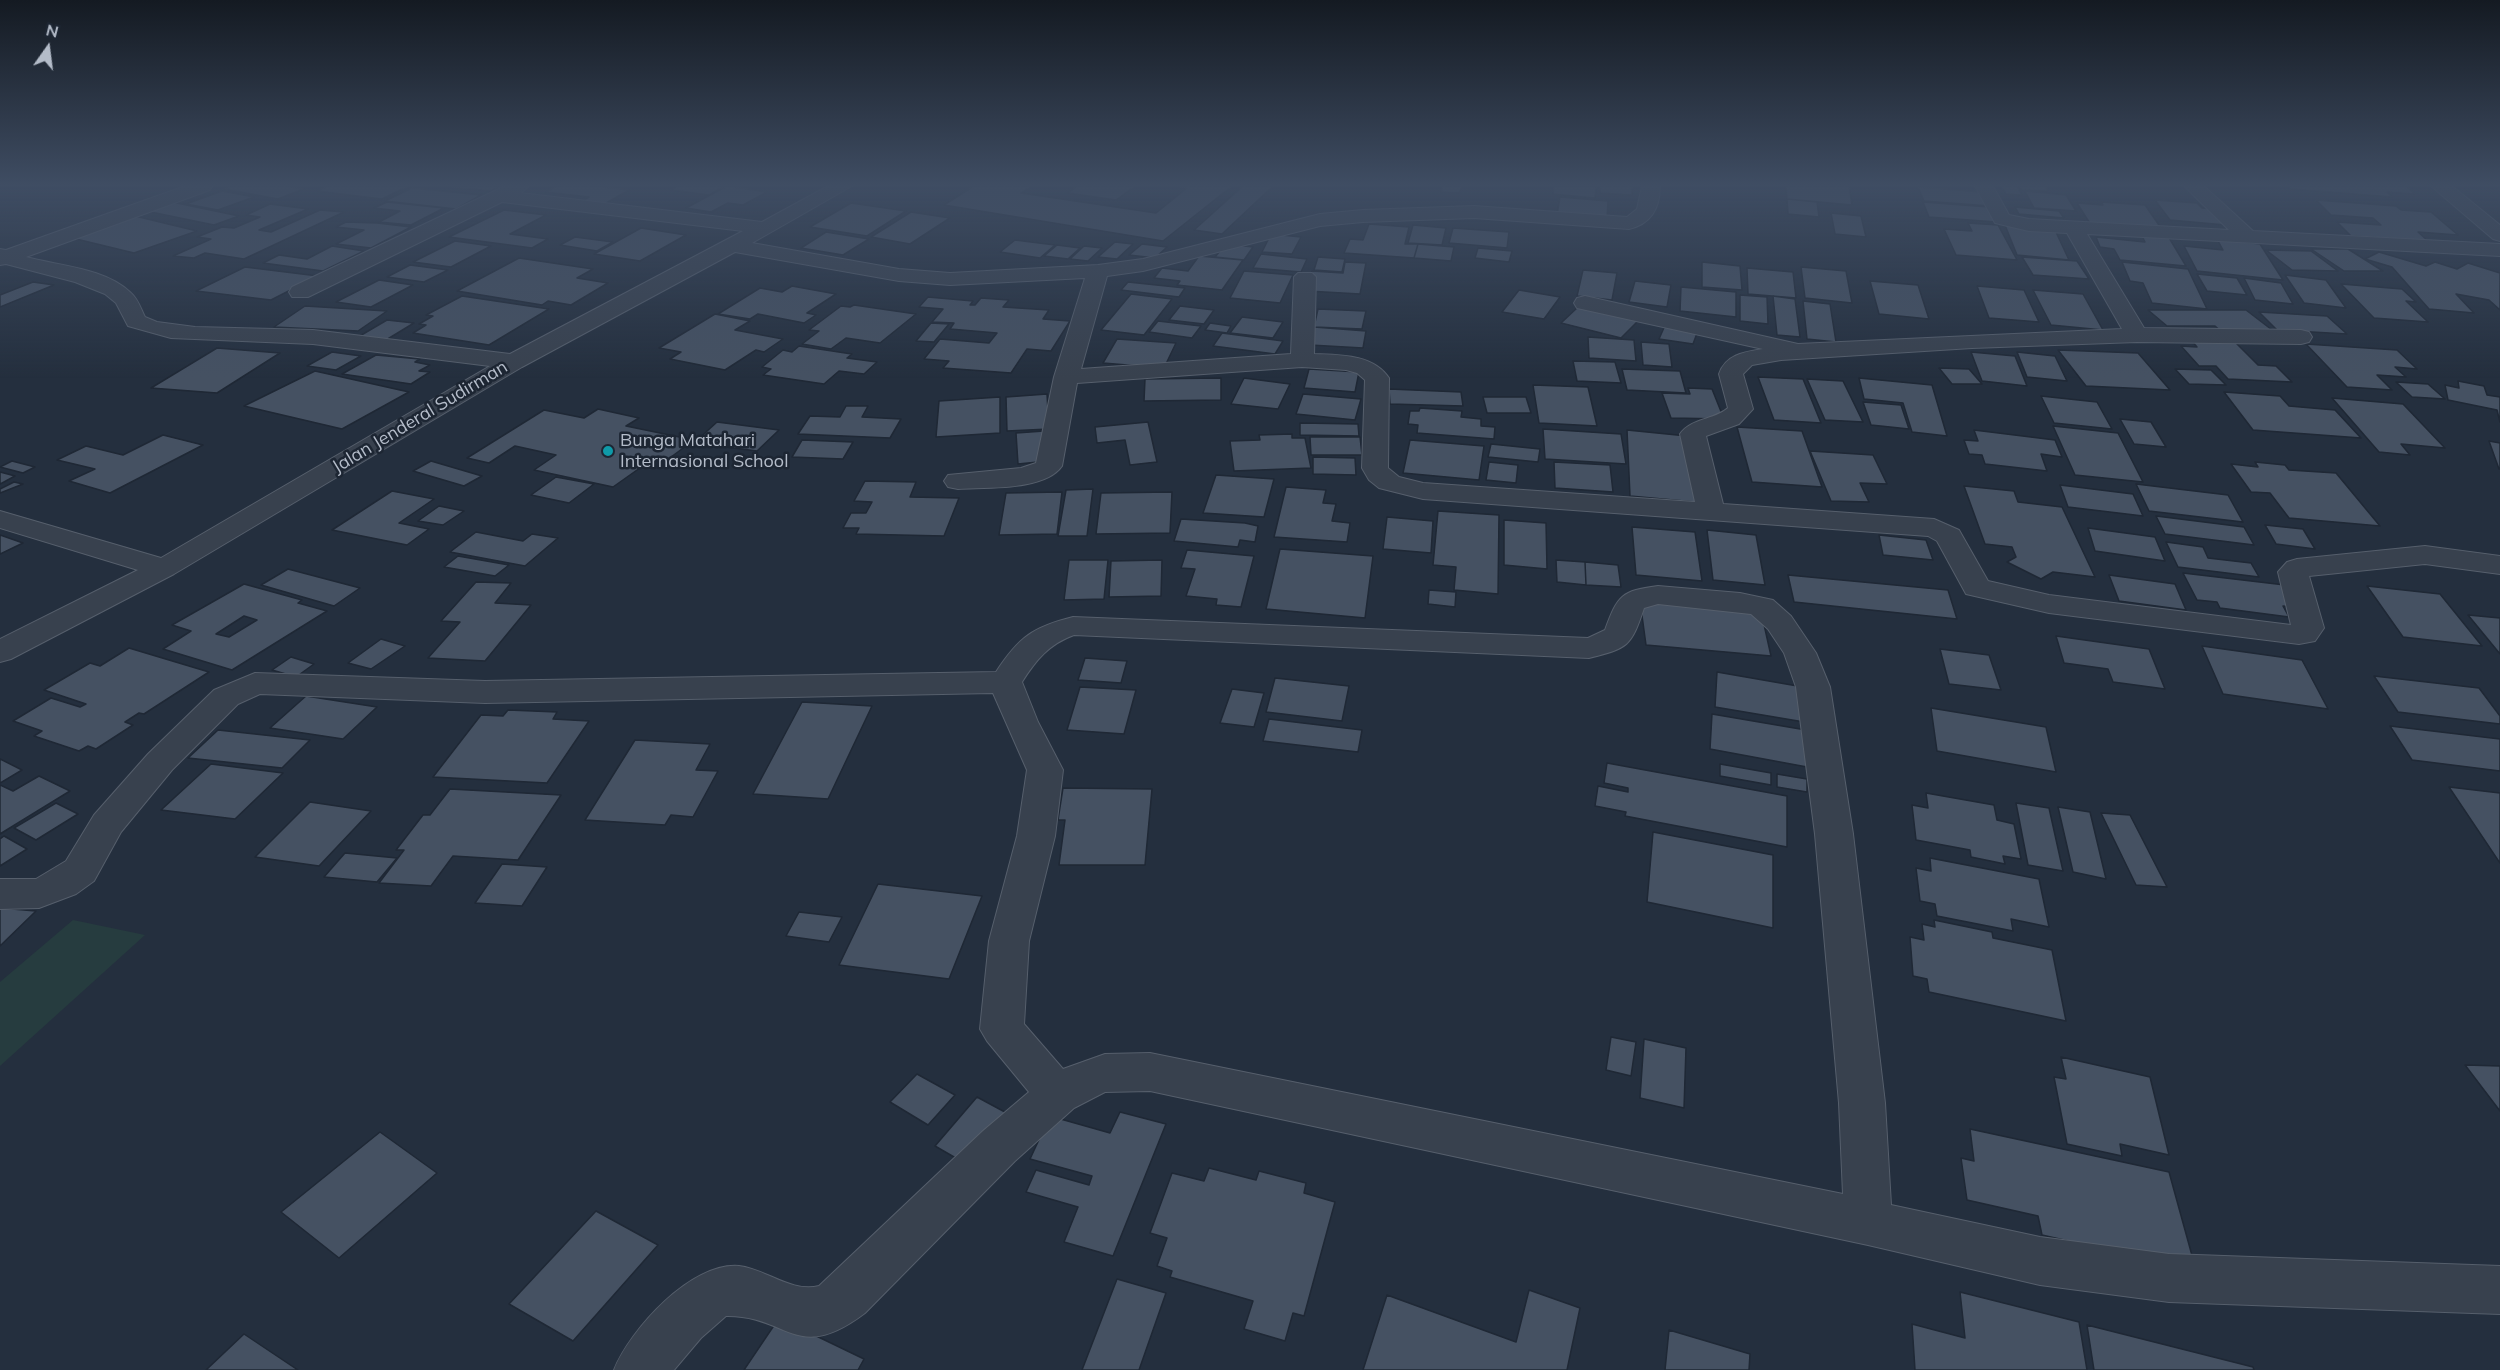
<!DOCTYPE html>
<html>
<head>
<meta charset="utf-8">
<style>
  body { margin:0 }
  #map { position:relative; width:2500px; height:1370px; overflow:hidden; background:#242f3e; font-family:Mulish,sans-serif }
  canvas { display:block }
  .north { position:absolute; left:18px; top:18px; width:60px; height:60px; -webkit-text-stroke:4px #1d2633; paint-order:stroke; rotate:14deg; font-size:16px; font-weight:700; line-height:24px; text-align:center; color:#b4bcc9 }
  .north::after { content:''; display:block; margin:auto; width:21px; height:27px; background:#b4bcc9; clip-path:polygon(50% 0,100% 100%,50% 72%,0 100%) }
</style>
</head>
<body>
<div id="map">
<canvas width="2500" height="1370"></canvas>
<div class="north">N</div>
</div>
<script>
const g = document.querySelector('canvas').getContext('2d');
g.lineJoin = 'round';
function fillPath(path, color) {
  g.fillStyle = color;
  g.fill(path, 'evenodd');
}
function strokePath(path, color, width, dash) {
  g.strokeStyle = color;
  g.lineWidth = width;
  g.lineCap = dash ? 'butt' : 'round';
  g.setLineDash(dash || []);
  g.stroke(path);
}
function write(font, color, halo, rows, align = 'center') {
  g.font = font + ' Mulish,sans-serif';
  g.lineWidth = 5;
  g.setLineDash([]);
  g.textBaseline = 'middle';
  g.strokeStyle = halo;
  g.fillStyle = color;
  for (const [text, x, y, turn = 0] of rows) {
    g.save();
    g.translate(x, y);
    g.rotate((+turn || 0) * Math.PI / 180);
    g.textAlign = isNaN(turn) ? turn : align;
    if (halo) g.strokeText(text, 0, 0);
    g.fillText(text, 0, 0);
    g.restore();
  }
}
fillPath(new Path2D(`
  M73 920 145 935 0 1066V982Z`), '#263c3f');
const building = new Path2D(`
  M232 186H285L303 189 278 199 225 189Z
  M328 186H408L382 199 317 191Z
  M444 186H501L491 191Z
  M557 186H595L629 190 601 206 577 204 589 197 546 192Z
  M678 186H720L723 187 709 195 672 190Z
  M727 186 767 192 743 205 728 203 711 212 686 208Z
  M974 186H1031L1021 193 1156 213 1187 188 1176 186H1232L1163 241 944 205Z
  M1077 186H1135L1116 200 1068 193Z
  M1243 186H1273L1222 234 1194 230Z
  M1443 186H1462L1459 193 1441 192Z
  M1554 186 1596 187 1595 198 1553 194Z
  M1600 186H1632V195L1600 193Z
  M1786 186H1849L1852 205 1787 199Z
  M2002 186H2017L2022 195 2006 194Z
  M2020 186H2045L2048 191 2022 190Z
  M2289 186H2406L2415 194 2387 192 2392 197 2292 189Z
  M1918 187 1982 192 1990 206 1924 201Z
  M412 188 481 195 456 209 385 201Z
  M222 191 254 197 218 210 186 204Z
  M2025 191 2066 195 2076 211 2034 208Z
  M1560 197 1608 201 1607 219 1557 215Z
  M1787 199 1817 202 1819 217 1788 214Z
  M2155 200 2197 203 2202 208 2213 209 2226 225 2170 220Z
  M2316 200 2396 206 2401 210 2431 212 2458 235 2418 232 2428 241 2351 236 2337 222 2381 225 2373 218 2331 215Z
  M172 202 239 216 214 225 146 211Z
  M387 202 444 208 411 225 379 222 400 211 374 208Z
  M1923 202 1989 207 1997 222 1929 217Z
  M2101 202 2145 205 2161 228 2091 225 2077 203 2103 205Z
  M851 203 906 211 867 236 810 227Z
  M270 204 308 209 259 230 271 232 320 210 344 212 244 259 205 253 194 258 173 256 211 239 197 237 222 227 234 228 260 217 246 215Z
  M2015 207 2059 211 2064 218 2019 214Z
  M504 210 546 215 510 234 548 239 532 248 449 237Z
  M911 212 950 218 910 244 871 237Z
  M1831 213 1861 216 1866 237 1835 234Z
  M135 216 197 231 134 253 72 238Z
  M346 222 377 223 411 227 371 248 336 244 364 230 336 227Z
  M1968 223 1998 225 2017 260 1956 255 1944 229 1972 231Z
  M1369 224 1409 227 1405 244H1418L1414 258 1344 253 1350 239 1363 240Z
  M1413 225 1446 228 1442 245 1408 243Z
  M2005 225 2055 230 2069 260 2017 255Z
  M641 228 686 235 640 261 594 254Z
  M1453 228 1509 232 1507 248 1449 243Z
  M826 232 869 239 843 255 801 248Z
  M1271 234 1301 237 1292 254 1262 252Z
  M2141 234 2168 236 2186 266 2120 260 2114 249 2100 247 2096 237 2145 242Z
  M575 237 613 242 597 251 560 245Z
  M2217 239 2260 244 2283 280 2197 271 2184 246 2223 250Z
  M1015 240 1055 245 1040 258 1000 252Z
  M455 241 491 246 451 267 413 262Z
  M1115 242 1133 244 1117 259 1098 257Z
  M1142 244 1167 247 1155 258 1129 255Z
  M1226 244 1253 247 1244 260 1215 257Z
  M1418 244 1454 247 1451 261 1414 258Z
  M1057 245 1080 248 1068 259 1044 256Z
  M332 246 364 251 323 271 263 263 279 255 307 259Z
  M1084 246 1102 248 1088 261 1070 259Z
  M1478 248 1512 251 1509 262 1475 258Z
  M2311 249H2348L2383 271H2344Z
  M2266 250 2311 251 2338 271 2292 270Z
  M2379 252 2426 266 2435 262 2457 269 2468 263 2500 273V310L2489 300 2456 294 2474 313 2429 309 2392 267 2365 259Z
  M1261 254 1307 259 1301 272 1253 268Z
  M1199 256 1243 260 1222 290 1177 285 1180 281 1154 278 1162 268 1188 271Z
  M1318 257 1345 259 1342 272 1314 270Z
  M2022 257 2077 261 2089 279 2033 275Z
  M519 258 593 269 577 278 608 283 571 305 548 301 542 305 457 291Z
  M1345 262 1366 263 1360 294 1307 291 1312 271 1343 273Z
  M1702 262 1740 266 1742 290 1702 287Z
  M2122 262 2188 269 2207 309 2152 303 2143 283 2130 281Z
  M410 265 448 270 424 282 387 277Z
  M245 267 318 276 271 300 196 291Z
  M1801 267 1846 271 1852 303 1805 298Z
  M1747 268 1793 272 1796 298 1748 294Z
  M1583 270 1617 273 1612 300 1577 296Z
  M1244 271 1293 275 1280 303 1230 298Z
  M2197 274 2237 278 2247 295 2207 291Z
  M2285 275 2326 280 2346 308 2304 303Z
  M2244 278 2281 283 2293 304 2255 300Z
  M379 280 413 285 371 307 336 302Z
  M1635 281 1671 285 1667 307 1629 302Z
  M1870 281 1918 285 1929 319 1879 314Z
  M33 282 54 285 0 307V295Z
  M1128 282 1185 288 1179 297 1121 290Z
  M2341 284 2402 289 2416 302 2406 301 2428 322 2374 318Z
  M792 286 836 294 807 313 816 315 804 323 758 314 750 319 718 314 760 288 782 292Z
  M1977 286 2024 290 2039 322 1989 318Z
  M1681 287 1736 292V317L1680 311Z
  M1519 290 1560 297 1544 319 1502 312Z
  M2033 290 2083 294 2103 330 2051 325Z
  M1131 294 1172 299 1144 335 1101 330Z
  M1740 295 1767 297 1768 324 1740 321Z
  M462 296 549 309 489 345 413 333 426 325 419 324 433 316 426 315Z
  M1773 296 1795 299 1800 337 1777 335Z
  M928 297 973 301 970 305H975L981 298 1009 300 1003 307 1049 310 1043 319 1070 321 1051 351 1027 349 1011 373 943 368 949 361 924 359 940 339 989 343 997 333 950 329 954 323 932 322 943 309 919 307Z
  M1803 301 1830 304 1836 342 1807 339Z
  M854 305 916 314 880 343 846 338 831 349 802 344 819 331 809 330 841 306 850 307Z
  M305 306 387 311 358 331 274 327Z
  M1180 306 1214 310 1204 324 1169 320Z
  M1578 307 1638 321 1621 338 1561 323Z
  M1318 309 1366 311 1362 329 1314 327Z
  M2148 310H2246L2276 333H2223L2215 326H2167Z
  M2259 312 2327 316 2347 334 2277 330Z
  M715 314 750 321 735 330 783 339 764 352 756 350 725 370 670 359 681 352 659 348Z
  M1242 317 1283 322 1273 338 1230 333Z
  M387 320 414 323 386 340 358 337Z
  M1158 321 1201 326 1192 338 1149 332Z
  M931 323 949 324 934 342 916 341Z
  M1210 323 1231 326 1227 333 1205 330Z
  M1666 323 1699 328 1693 344 1659 339Z
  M1314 327 1366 331 1363 348 1310 345Z
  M1222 333 1283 341 1275 354 1213 346Z
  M1588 337 1634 340 1636 361 1589 358Z
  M1117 339 1176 343 1164 368 1103 363Z
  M2191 340 2235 342 2258 365 2276 366 2292 382 2228 379 2216 366H2199L2181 346 2197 347Z
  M1641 342 1669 344 1672 367 1643 365Z
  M2306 344 2397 350 2417 369 2395 367 2406 377 2377 375 2392 390 2347 387Z
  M799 346 852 354 847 358 877 362 864 374 839 371 824 384 763 375 771 369 762 367 783 350 792 352Z
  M217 348 280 353 217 393 151 388Z
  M2058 350 2138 353 2170 390 2086 386Z
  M332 352 361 356 336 370 307 366Z
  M1971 352 2015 356 2027 386 1982 381Z
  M2017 352 2055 356 2067 381 2027 377Z
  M376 355 420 359 415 362 430 365 419 371 430 372 411 384 342 374Z
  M1573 361 1615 362 1621 383 1577 381Z
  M1939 368 1969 369 1982 384H1952Z
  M1309 369 1359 372 1355 392 1304 388Z
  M1622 369 1680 371 1686 393 1627 390Z
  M2175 369 2211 370 2226 385 2189 384Z
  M315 371 409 392 342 429 244 406Z
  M1758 377 1803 379 1821 423 1774 420Z
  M1221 378V400L1144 401 1145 379Z
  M1244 378 1290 384 1278 409 1231 404Z
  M1859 378 1932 385 1947 436 1912 432 1903 403 1864 399Z
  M1807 379 1843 381 1863 422 1825 420Z
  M2458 381 2484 386 2487 395 2500 397V422L2497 410 2448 400 2445 385 2459 388Z
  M2396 382 2428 384 2445 399 2412 397Z
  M1533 385 1588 387 1597 426 1539 423Z
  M1688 388 1712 389 1724 419 1671 418 1662 393 1690 394Z
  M1389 389 1461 392 1463 406 1390 404Z
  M2224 392 2280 396 2289 406 2335 410 2361 438 2253 430Z
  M1047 394 1049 429 1007 431 1006 397Z
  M1303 394 1361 399 1355 420 1296 414Z
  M2041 396 2097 402 2112 429 2054 423Z
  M1000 397V433L936 437 939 401Z
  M1483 397H1526L1531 413H1487Z
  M2332 398 2403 404 2445 448 2401 444 2410 455 2379 452Z
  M1863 402 1901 405 1909 429 1871 425Z
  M846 406H868L862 417 901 419 890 438 798 434 810 416 840 417Z
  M1420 408 1462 411 1461 417 1481 419V426L1495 427 1494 439 1417 433 1418 425 1408 424 1410 411H1419Z
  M598 409 639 418 626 426 694 440 667 460 654 458 613 487 534 470 556 455 515 446 489 463 467 458 544 410 584 418Z
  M2120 419 2151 422 2166 447 2134 444Z
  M717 422 779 430 757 451 694 443Z
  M1148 422 1157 462 1130 465 1125 440 1097 443 1095 427Z
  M1300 423 1358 424 1359 436 1300 435Z
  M2053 426 2118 433 2143 482 2075 475Z
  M1737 427 1802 431 1822 487 1752 482Z
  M1543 429 1621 434 1626 464 1545 459Z
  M1627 430 1687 436 1695 502 1630 496Z
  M1974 430 2055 440 2062 457 2041 454 2047 471 1985 464 1982 455 1969 454 1964 440 1978 441Z
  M1044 431 1048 461 1018 464 1016 433Z
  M1292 434V438H1305L1311 468 1234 471 1230 441 1260 440 1259 435Z
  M163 435 203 445 110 493 69 481 95 469 57 460 86 446 123 455Z
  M1310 437H1360L1362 455H1311Z
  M802 440 853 442 843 459 792 457Z
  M1410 440 1484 446 1479 480 1403 473Z
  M2489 441 2500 443V469H2499Z
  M1491 444 1540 449 1538 462 1488 457Z
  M1810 451 1873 455 1887 484 1860 483 1869 502 1831 501Z
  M1313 457 1355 458 1356 475 1313 474Z
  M12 461 35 467 23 473 0 467Z
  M431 461 482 476 464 486 413 471Z
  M1489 462 1518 465 1516 483 1486 480Z
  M1554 462 1610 465 1613 492 1555 488Z
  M2255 462 2285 465 2289 470 2336 473 2380 526 2289 518 2270 493 2251 492 2231 464 2258 467Z
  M0 472 15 476 0 484Z
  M1216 475 1274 479 1264 517 1203 513Z
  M556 477 594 484 569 503 531 495Z
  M865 481 916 482 910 497 959 498 944 536 856 534 859 528H843L851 513H866L872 502 854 501Z
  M14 482 23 484 0 493V489Z
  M2136 484 2228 495 2243 522 2149 511Z
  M2060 485 2133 494 2143 516 2068 507Z
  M1964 486 2014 491 2018 502 2062 507 2095 577 2053 572 2041 579 2007 562 2016 557 2012 547 1985 544Z
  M1286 487 1326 490 1323 503 1336 504 1332 521 1350 523 1347 542 1274 537Z
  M1093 489 1087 536H1058L1066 490Z
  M392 491 434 499 399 523 429 529 407 545 332 530Z
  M1062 492 1057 534 999 535 1006 493Z
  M1172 492 1170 533 1096 534 1101 493Z
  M439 506 464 511 443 525 418 521Z
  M1438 511 1499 515 1498 594 1454 590 1456 567 1433 565Z
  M2156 516 2244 527 2254 545 2165 534Z
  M1387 517 1433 521 1431 553 1383 549Z
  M1181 519 1245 523 1258 526 1255 542 1240 540 1238 547 1174 541Z
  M1504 520 1546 523 1547 569 1504 565Z
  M2265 525 2303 529 2315 549 2276 544Z
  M1632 527 1695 532 1702 581 1636 575Z
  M2088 528 2155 537 2165 561 2095 551Z
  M1707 530 1756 535 1765 585 1713 580Z
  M476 532 523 541 532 534 558 538 525 566 450 552Z
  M0 535 23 543 0 554Z
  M1879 535 1926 540 1933 560 1883 555Z
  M2166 542 2203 547 2208 558 2251 563 2259 577 2178 567Z
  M1280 549 1373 556 1365 618 1266 609Z
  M1187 550 1254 556 1241 607 1216 605 1217 599 1186 596 1195 569 1181 568Z
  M458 556 509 565 495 576 444 567Z
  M1069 560H1108L1104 599 1064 600Z
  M1162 560 1161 596 1109 597 1111 561Z
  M1556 560 1585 562 1586 585 1557 582Z
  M1585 562 1618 565 1621 587 1586 585Z
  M288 569 360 588 334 606 261 585Z
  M2183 573 2285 585 2298 608 2283 606 2289 617 2220 608 2217 602 2197 600Z
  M1788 575 1948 590 1957 619 1794 602Z
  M2109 575 2175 584 2186 610 2119 601Z
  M476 582 511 583 495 603 531 605 485 661 428 658 460 622 441 621Z
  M244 584 302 600 298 603 327 611 232 670 163 649 191 631 172 625ZM244 616 257 620 229 637 216 634Z
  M2367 586 2440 594 2482 646 2403 637Z
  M1429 590 1456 592 1455 607 1428 604Z
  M1640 601 1761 611 1771 656 1646 645Z
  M2468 615 2500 618V654Z
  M2056 636 2149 649 2165 689 2113 682 2108 669 2064 663Z
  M381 639 405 646 371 669 348 663Z
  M2202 646 2302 660 2328 709 2223 694Z
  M129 648 209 672 144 714 139 713 125 722 133 725 96 749 88 746 79 751 34 736 42 731 13 721 51 698 80 707 86 704 44 690 90 663 100 666Z
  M1940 649 1989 655 2001 690 1949 684Z
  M291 657 314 664 296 677 272 670Z
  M1085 658 1127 661 1121 683 1078 680Z
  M1717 672 1809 688 1810 723 1715 707Z
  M2374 676 2479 688 2500 716V724L2398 712Z
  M1275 678 1349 686 1342 721 1266 712Z
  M1080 687 1136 690 1124 734 1067 730Z
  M1232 689 1264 693 1254 727 1220 723Z
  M306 696 377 707 343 739 270 728Z
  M802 702 872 706 828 799 753 794Z
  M1931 708 2046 727 2056 772 1937 751Z
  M508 710 557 712 553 719 589 721 547 783 433 777 481 715 503 716Z
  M1712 714 1806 730 1807 767 1710 749Z
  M1269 719 1362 730 1358 752 1263 741Z
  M2390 726 2500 739V771L2412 760Z
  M218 730 310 740 282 768 188 758Z
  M635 740 710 744 696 770 718 771 693 817 671 815 665 825 585 820Z
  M0 759 22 770 0 783Z
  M1607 763 1787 796V847L1625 816 1626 812 1595 806 1598 786 1628 792V788L1604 783Z
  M211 764 283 773 235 819 161 810Z
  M1720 764 1771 773V785L1720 776Z
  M1777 774 1807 779V792L1777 787Z
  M39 776 70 791 0 834V785L13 791Z
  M2449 787 2500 793V863Z
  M1063 788 1152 789 1145 865H1059L1065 820H1058Z
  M450 789 561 795 518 860 453 856 431 886 379 883 404 850H396L423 815H430Z
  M1926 793 1994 805 1997 820 2014 824 2021 859 2003 856 2005 864 1971 857 1970 850 1916 840 1912 805 1928 808Z
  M310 802 371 811 319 866 255 857Z
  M56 803 78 814 36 840 14 828Z
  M2016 803 2049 808 2063 871 2028 865Z
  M2058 807 2090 812 2106 879 2073 872Z
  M2101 813 2130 815 2167 887 2136 885Z
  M1653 832 1773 855V928L1647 902Z
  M4 836 27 849 0 866V839Z
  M345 853 397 858 377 882 324 877Z
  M1930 858 2039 879 2049 927 2011 919 2013 931 1937 916 1935 904 1920 901 1916 868 1931 871Z
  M502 864 547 867 522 906 475 903Z
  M878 884 982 896 949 979 839 965Z
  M0 908 36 911 0 946Z
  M799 912 842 917 829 942 786 936Z
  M1934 920 1992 932 1993 938 2052 950 2066 1021 1929 992 1927 979 1913 976 1910 937 1924 940 1922 924 1935 927Z
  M1611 1037 1636 1042 1631 1076 1606 1070Z
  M1644 1039 1686 1048 1684 1108 1640 1098Z
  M2061 1057 2150 1077 2169 1155 2120 1144 2122 1156 2067 1144 2054 1077 2066 1079Z
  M2465 1065 2500 1066V1111Z
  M917 1074 955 1095 928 1125 890 1102Z
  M977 1097 1016 1118 973 1168 935 1146Z
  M1120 1112 1166 1124 1113 1256 1064 1242 1078 1207 1026 1192 1036 1170 1089 1185 1092 1176 1030 1159 1050 1116 1110 1133Z
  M1970 1129 2169 1172 2196 1270 2042 1235 2038 1216 1967 1200 1961 1158 1974 1161Z
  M380 1132 437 1173 339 1258 281 1212Z
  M1209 1168 1256 1180 1259 1171 1306 1183 1304 1193 1335 1202 1304 1316 1293 1313 1285 1341 1244 1329 1253 1301 1170 1277 1172 1271 1157 1266 1167 1238 1150 1233 1172 1173 1204 1181Z
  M596 1211 658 1245 573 1341 509 1304Z
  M1117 1279 1166 1293 1139 1370H1082Z
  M1529 1290 1580 1308 1567 1370H1363L1387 1295 1516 1342Z
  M1960 1292 2079 1322 2087 1370H1915L1912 1324 1965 1338Z
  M779 1318 864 1359 858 1370H744Z
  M2087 1325 2253 1367 2254 1370H2094Z
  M1669 1330 1750 1354 1749 1370H1665Z
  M244 1334 298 1370H206Z`);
fillPath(building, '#455162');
strokePath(building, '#1f2835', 1.5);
const minor = new Path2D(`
  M185 186H212L210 190 26 257C59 266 106 268 131 293 138 299 141 309 145 317L157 322 195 327 313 330 510 354 743 231 502 202 308 297H292L289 292 292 287 505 186H529L521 193 762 222 828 186H852L752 243 899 269 950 273 1098 265 1143 259 1320 214 1363 210 1474 206 1627 217 1637 209 1642 186H1660C1660 208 1651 224 1629 229L1474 218 1363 222 1320 226 1143 271 1107 276 1081 369 1291 354 1294 277 1298 273H1312L1316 277 1314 354C1340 355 1373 354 1389 378L1388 468 1399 477 1423 483 1695 502 1680 434C1691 418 1714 420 1728 408L1719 374C1726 354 1745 352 1763 349L1577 308 1574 303 1577 298 1585 296 1798 344 2122 329 2067 233 2029 231 1995 223 1975 186H1993L2009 215 2029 219 2229 230 2184 186H2204L2253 231 2500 244V256L2087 234 2144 328 2301 330 2309 332 2312 337 2309 342 2301 344 2137 342 1972 348 1781 360 1752 365 1743 374 1753 409 1739 424 1706 436 1723 504 1934 519 1959 530 1988 581 2049 595 2291 625 2278 572 2287 562 2297 559 2425 546 2500 556V574L2425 564 2309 576 2324 628 2315 641 2299 644 2049 613 1966 594 1937 541 1928 536 1423 499 1379 488 1369 480 1362 468 1365 380 1357 373 1346 370 1302 367 1077 383 1062 466C1045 491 986 487 958 489L948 487 944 481 948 475 1021 468 1036 463 1054 377 1085 278 950 285 899 281 735 252 522 367 174 574 11 659 0 662V639L138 570 0 528V511L161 558 490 366 313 344 171 338 128 326 116 303 105 294 75 282 6 264 0 265V249L6 250Z
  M2431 186H2452L2500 225V241L2493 239Z
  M1658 586 1740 593 1773 600 1791 616 1816 653 1830 687 1853 834 1885 1103 1891 1205 2040 1237 2169 1254 2500 1266V1314L2169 1302 2040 1285 1868 1245 1150 1091 1105 1092 1074 1108 1015 1161 865 1313C796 1365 789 1315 726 1316L701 1338 674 1370H614C630 1330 691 1262 739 1266 766 1269 791 1293 819 1286L983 1131 1029 1092 987 1041 980 1029 989 941 1017 836 1027 770 993 693 485 703 260 694 238 704 172 770 121 832 94 881 76 894 39 908 0 909V879H36L66 861 94 815 148 754 214 690 255 673 485 681 996 672C1019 637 1033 627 1073 617L1588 638 1605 630C1618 595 1621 591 1658 586ZM1658 604 1751 614 1768 629 1784 653 1796 687 1815 834 1839 1103 1843 1194 1150 1053 1105 1054 1063 1069 1024 1024 1029 941 1055 836 1063 770 1038 722 1022 682C1036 660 1049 644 1074 635L1589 658C1628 648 1631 647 1644 608Z`);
strokePath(minor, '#565f6c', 2);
fillPath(minor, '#38414e');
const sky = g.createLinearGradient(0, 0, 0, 378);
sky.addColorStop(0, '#141a22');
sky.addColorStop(0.49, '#3f4d63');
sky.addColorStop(1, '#3f4d6300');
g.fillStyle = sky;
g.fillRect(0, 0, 2500, 378);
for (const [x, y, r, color] of [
  [608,451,6,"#0f9aa8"]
]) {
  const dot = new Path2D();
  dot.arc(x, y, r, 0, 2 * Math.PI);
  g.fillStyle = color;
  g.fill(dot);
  strokePath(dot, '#1d2633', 2);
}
write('18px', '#b4bcc9', '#1d2633', [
  ["Jalan Jenderal Sudirman",420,417,-31]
]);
write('18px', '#b4bcc9', '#1d2633', [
  ["Bunga Matahari",620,441],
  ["Internasional School",620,462]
], 'left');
</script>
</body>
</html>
